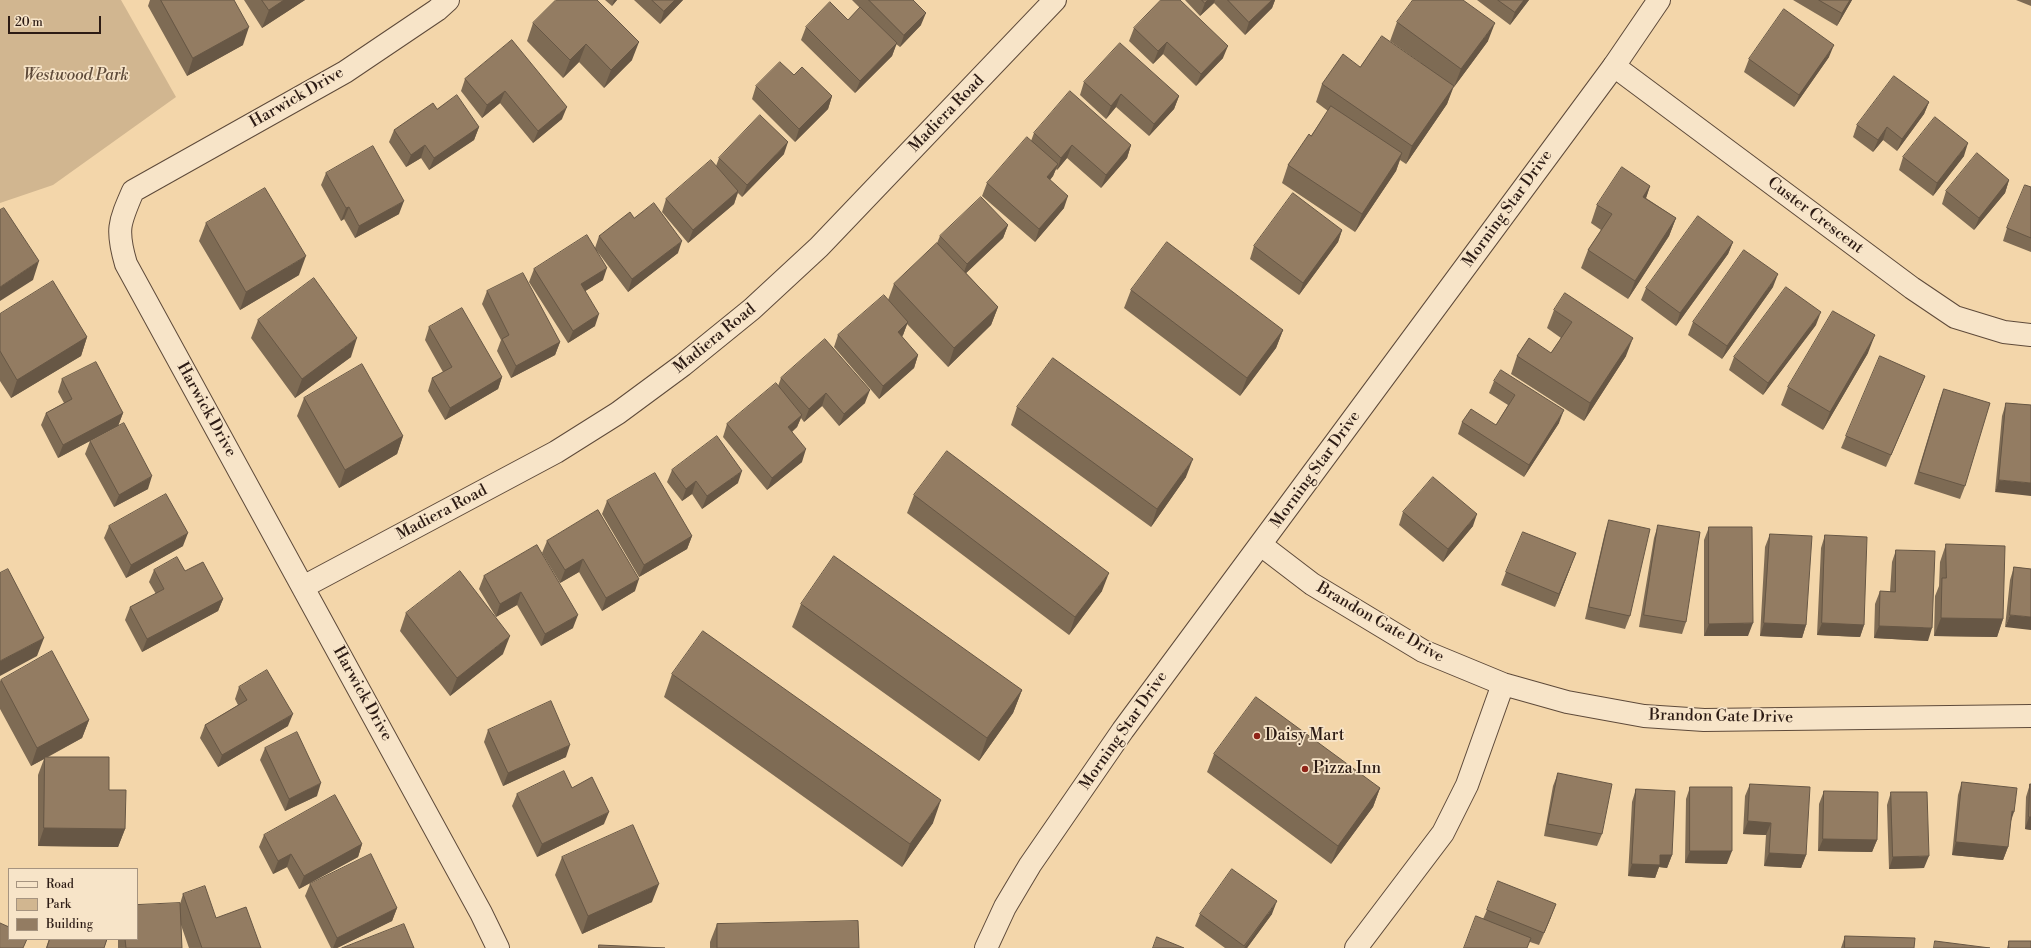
<!DOCTYPE html>
<html>
<head>
<meta charset="utf-8">
<style>
  body { margin:0 }
  #map { position:relative; width:2031px; height:948px; overflow:hidden; background:#f3d6aa; font-family:"Libre Bodoni",serif }
  canvas { display:block }
  .legend { position:absolute; left:8px; top:868px; width:130px; height:72px; box-sizing:border-box; background:#f7e4c8; border:1px solid #a69480; margin:0; padding:5px 7px; list-style:none; font-size:12px; color:#2c1b14 }
  .legend li { display:flex; align-items:center; gap:8px; height:20px }
  .legend b { width:20px; border:1px solid #a69480 }
  .scale { position:absolute; left:8px; top:16px; width:93px; height:18px; box-sizing:border-box; border:2px solid #2c1b14; border-top:0; padding-left:5px; font-size:12px; line-height:14px; white-space:nowrap; color:#2c1b14; -webkit-text-stroke:3px #f7e4c8; paint-order:stroke }
</style>
</head>
<body>
<div id="map">
<canvas width="2031" height="948"></canvas>
<ul class="legend">
<li><b style="height:5px;background:#f7e4c8"></b>Road</li>
<li><b style="height:11px;background:#d1b690"></b>Park</li>
<li><b style="height:11px;background:#937c62"></b>Building</li>
</ul>
<div class="scale">20 m</div>
</div>
<script>
const g = document.querySelector('canvas').getContext('2d');
g.lineJoin = 'round';
function fillPath(path, color) {
  g.fillStyle = color;
  g.fill(path, 'evenodd');
}
function strokePath(path, color, width, dash) {
  g.strokeStyle = color;
  g.lineWidth = width;
  g.lineCap = dash ? 'butt' : 'round';
  g.setLineDash(dash || []);
  g.stroke(path);
}
function write(font, color, halo, rows, align = 'center') {
  g.font = font + ' "Libre Bodoni",serif';
  g.lineWidth = 3.5;
  g.setLineDash([]);
  g.textBaseline = 'middle';
  g.strokeStyle = halo;
  g.fillStyle = color;
  for (const [text, x, y, turn = 0] of rows) {
    g.save();
    g.translate(x, y);
    g.rotate((+turn || 0) * Math.PI / 180);
    g.textAlign = isNaN(turn) ? turn : align;
    if (halo) g.strokeText(text, 0, 0);
    g.fillText(text, 0, 0);
    g.restore();
  }
}
fillPath(new Path2D(`
  M0 0H121L176 97 53 185 0 203Z`), '#d1b690');
const minor = new Path2D(`
  M448 0 437 10 345 72 133 191C119 223 116 230 126 264L481 913 498 948
  M1614 66 1912 288 1955 317 2004 332 2031 335
  M1261 545 1312 584 1423 651 1503 684 1567 702 1644 716 1704 720 2031 716
  M303 587 556 452 618 413 683 365 752 309 819 247 1055 0
  M1356 948 1443 833 1467 785 1503 684`);
const tertiary = new Path2D(`
  M986 948 1005 907 1030 865 1123 730 1614 66 1659 0`);
strokePath(minor, '#5e4a3a', 24);
strokePath(tertiary, '#5e4a3a', 24);
strokePath(minor, '#f7e4c8', 22);
strokePath(tertiary, '#f7e4c8', 22);
fillPath(new Path2D(`
  M150 0H234L243 45 187 76 148 6Z
  M244 0H305L262 28Z
  M605 0H617L612 6Z
  M634 0H683L660 24Z
  M852 0H913L921 25 900 47 896 44 892 56 855 93 801 40 806 27 848 20 860 8Z
  M1185 0H1275L1272 8 1245 35 1214 3 1200 16Z
  M1477 0H1529L1510 25Z
  M1793 0H1852L1837 26Z
  M2016 0H2031V6Z
  M1397 22 1488 41 1454 87 1453 86 1447 104 1406 164 1400 160 1396 171 1355 232 1282 183 1288 165 1311 136 1328 111 1316 102 1322 84 1360 67 1421 63 1390 41Z
  M533 23 632 60 604 88 579 62 563 78 527 41Z
  M1134 28 1223 58 1196 86 1163 54 1153 64 1129 41Z
  M512 40 562 119 533 143 500 103 482 118 461 91 465 79Z
  M1829 57 1794 107 1744 72 1749 59Z
  M794 75 832 96 828 109 795 142 752 99 756 86Z
  M1084 82 1179 96 1174 109 1149 136 1116 107 1106 119 1080 95Z
  M1929 102 1924 114 1897 151 1883 140 1873 152 1853 137 1857 125Z
  M437 109 479 127 474 140 429 170 421 158 406 167 389 142 394 130Z
  M1034 133 1131 145 1127 158 1101 188 1067 158 1057 170 1056 169 1053 176 1050 180 1064 208 1035 242 982 196 987 183 1031 141Z
  M784 154 742 197 738 193 734 204 688 243 662 212 666 199 716 166 719 158Z
  M1964 156 1933 196 1899 170 1903 157Z
  M326 173 399 214 355 238 344 219 341 221 321 185Z
  M2009 180 2005 193 1974 230 1942 204 1946 191Z
  M1650 186 1646 198 1676 218 1669 236 1628 299 1581 268 1588 250 1601 230 1591 223 1597 205Z
  M2031 187V252L2003 241 2007 228Z
  M634 218 678 253 628 292 597 251 603 280 585 291 595 326 568 343 529 282 534 269 595 248 599 236Z
  M206 223 299 275 240 310 199 241Z
  M1008 225 1003 238 966 273 998 307 991 325 948 367 907 324 903 335 902 337 918 355 914 368 879 399 834 347 838 335 888 300 894 284 937 243 940 236Z
  M1342 230 1338 242 1299 295 1250 259 1254 246Z
  M1733 242 1728 254 1676 326 1641 300 1646 288Z
  M1773 287 1722 359 1688 335 1693 322Z
  M1131 290 1283 330 1276 348 1240 396 1124 308Z
  M487 291 560 342 555 355 511 378 497 351 501 340 482 304Z
  M1554 310 1626 356 1584 421 1511 374 1517 356 1551 353 1561 338 1547 328Z
  M0 314 87 337 81 356 11 398 0 381Z
  M258 320 351 357 295 398 251 338Z
  M1816 325 1763 395 1729 370 1734 357Z
  M429 327 502 377 498 389 445 420 428 391 432 378 443 372 425 340Z
  M1868 353 1823 430 1781 405 1788 387Z
  M1925 376 1920 388 1886 467 1841 448 1846 436Z
  M781 378 865 403 839 426 822 406 804 422 801 418 797 427 792 432 802 462 767 490 723 437 727 424 778 386Z
  M62 379 123 413 118 426 58 458 41 425 46 413 64 403 58 392Z
  M1494 381 1559 423 1524 477 1458 434 1462 422 1496 425 1508 405 1489 393Z
  M1944 389 1965 486 1960 499 1914 484 1939 402Z
  M304 398 403 436 397 454 339 488 297 416Z
  M2006 403 2031 405 1995 492 2002 416Z
  M1017 407 1186 477 1151 527 1011 425Z
  M90 441 148 489 114 507 85 454Z
  M672 470 738 483 702 509 692 494 682 501 667 482Z
  M914 495 1102 591 1069 635 907 513Z
  M607 501 692 536 687 549 639 577 602 514Z
  M598 510 635 591 602 611 579 572 560 583 542 553 547 541Z
  M1403 512 1473 526 1443 562 1399 525Z
  M1609 520 1630 616 1625 629 1585 619 1605 532Z
  M1658 525 1686 622 1682 634 1639 627 1654 538Z
  M109 526 183 546 126 578 104 538Z
  M1709 527 1748 636H1704V540Z
  M1770 534 1806 625 1802 638 1760 636 1765 547Z
  M1825 535 1864 625 1860 637 1817 635 1821 548Z
  M1946 544 2003 619 1997 637 1934 636 1935 596 1939 586 1940 562Z
  M537 545 573 628 541 646 517 605 496 617 479 589 484 576Z
  M1896 550 1928 641 1874 638 1875 604 1880 591 1890 592 1892 562Z
  M1571 566 1555 607 1501 585 1506 572Z
  M2014 567 2031 569 2005 627 2010 580Z
  M154 570 223 599 218 611 142 652 125 620 130 607 156 594 149 582Z
  M801 604 1022 690 1013 713 979 761 792 627Z
  M406 613 503 654 450 696 400 631Z
  M672 674 933 823 902 867 664 697Z
  M1 680 89 720 82 738 48 757 109 790 125 829 118 847 38 846V775L44 759 31 766 0 709V681Z
  M239 687 288 726 218 767 200 738 205 725 238 705 235 699Z
  M488 730 566 757 503 786 484 742Z
  M265 748 317 796 285 811 260 760Z
  M1214 754 1380 788 1373 807 1331 864 1207 772Z
  M1558 773 1602 834 1597 846 1544 836 1553 786Z
  M1962 782 2010 822 2008 847 2003 860 1952 855 1958 795Z
  M1750 784 1806 855 1801 868 1764 866 1766 835 1743 834 1745 796Z
  M2030 784 2031 830 2025 829 2026 797Z
  M1690 787 1727 864 1685 863 1686 799Z
  M572 788 604 824 537 857 512 806 517 794Z
  M1636 789 1672 855 1667 868 1659 867 1655 878 1628 876 1632 802Z
  M1824 791 1877 840 1872 852 1818 851 1819 804Z
  M1891 792 1924 868 1889 869 1887 805Z
  M264 835 362 844 358 857 299 889 287 867 273 874 259 847Z
  M562 857 652 902 582 934 555 875Z
  M310 884 397 908 392 921 337 948H331L305 896Z
  M183 894 216 918 261 948H189L181 925 182 948H118V939H137L180 904Z
  M1487 910 1551 917 1539 945 1530 942 1483 919Z
  M1200 914H1272L1247 948H1225L1195 926Z
  M717 924 859 948H710V942Z
  M1845 936 1914 948H1841Z
  M49 939H107L104 948H46Z
  M2009 941 2031 948H2007Z`), '#7e6b54');
fillPath(new Path2D(`
  M284 0H305L262 28 269 10Z
  M614 0H617L612 6Z
  M675 0H683L660 24 664 11Z
  M1208 0H1215L1214 3 1200 16 1205 3Z
  M1272 0H1275L1272 8 1245 35 1249 22Z
  M1524 0H1529L1510 25 1515 12Z
  M1850 0H1852L1837 26 1842 13Z
  M926 13 921 25 900 47 904 35Z
  M1495 23 1488 41 1454 87 1461 69Z
  M249 27 243 45 187 76 193 58Z
  M639 42 632 60 604 88 611 70Z
  M1167 42 1163 54 1153 64 1158 51Z
  M897 43 892 56 855 93 860 81Z
  M586 44 579 62 563 78 570 60Z
  M1834 45 1829 57 1794 107 1799 95Z
  M1228 46 1223 58 1196 86 1201 74Z
  M1454 86 1447 104 1406 164 1412 146Z
  M505 91 500 103 482 118 487 105Z
  M1121 94 1116 107 1106 119 1111 106Z
  M832 96 828 109 795 142 799 129Z
  M1179 96 1174 109 1149 136 1154 124Z
  M1929 102 1924 114 1897 151 1902 139Z
  M567 107 562 119 533 143 538 131Z
  M479 127 474 140 429 170 434 158Z
  M1887 127 1883 140 1873 152 1878 140Z
  M788 142 784 154 742 197 747 185Z
  M1968 143 1964 156 1933 196 1937 183Z
  M425 145 421 158 406 167 411 155Z
  M1072 145 1067 158 1057 170 1061 158Z
  M1131 145 1127 158 1101 188 1106 175Z
  M1402 153 1396 171 1355 232 1362 214Z
  M1058 164 1053 176 1042 190 1047 177Z
  M2009 180 2005 193 1974 230 1979 218Z
  M1650 186 1644 204 1643 197Z
  M738 191 734 204 688 243 693 230Z
  M1068 196 1064 208 1035 242 1039 229Z
  M404 201 399 214 355 238 359 226Z
  M349 207 344 219 341 221 346 208Z
  M1676 218 1669 236 1628 299 1635 281Z
  M1008 225 1003 238 962 277 967 264Z
  M1342 230 1338 242 1299 295 1303 283Z
  M682 241 678 253 628 292 632 279Z
  M1733 242 1728 254 1676 326 1680 313Z
  M306 256 299 275 240 310 246 292Z
  M39 261 33 280 0 301V287Z
  M607 268 603 280 576 297 581 284Z
  M1778 274 1773 287 1722 359 1727 346Z
  M998 307 991 325 948 367 954 348Z
  M1821 312 1816 325 1763 395 1768 383Z
  M599 314 595 326 568 343 573 331Z
  M908 322 903 335 893 344 898 332Z
  M1283 330 1276 348 1240 396 1247 378Z
  M1875 335 1868 353 1823 430 1830 412Z
  M87 337 81 356 11 398 17 380Z
  M357 338 351 357 295 398 302 379Z
  M1633 338 1626 356 1584 421 1590 403Z
  M560 342 555 355 511 378 516 366Z
  M918 355 914 368 879 399 883 386Z
  M1925 376 1920 388 1886 467 1891 455Z
  M502 377 498 389 445 420 450 408Z
  M870 390 865 403 839 426 844 414Z
  M826 393 822 406 804 422 809 409Z
  M1564 410 1559 423 1524 477 1529 465Z
  M123 413 118 426 58 458 63 445Z
  M802 415 797 427 783 439 788 427Z
  M403 436 397 454 339 488 345 470Z
  M806 449 802 462 767 490 772 478Z
  M1193 459 1186 477 1151 527 1157 509Z
  M742 471 738 483 702 509 707 496Z
  M152 476 148 489 114 507 119 495Z
  M1999 480 2031 483V496L1995 492Z
  M696 481 692 494 682 501 686 489Z
  M1477 514 1473 526 1443 562 1448 549Z
  M188 533 183 546 126 578 131 565Z
  M692 536 687 549 639 577 644 565Z
  M1576 553 1571 566 1555 607 1559 594Z
  M583 559 579 572 560 583 565 570Z
  M1109 573 1102 591 1069 635 1075 617Z
  M639 579 635 591 602 611 606 598Z
  M521 592 517 605 496 617 500 604Z
  M223 599 218 611 142 652 147 639Z
  M578 615 573 628 541 646 545 634Z
  M2010 615 2031 617V630L2005 627Z
  M1941 618 2003 619 1997 637 1934 636Z
  M1753 623 1748 636H1704L1709 624Z
  M1764 623 1806 625 1802 638 1760 636Z
  M1822 623 1864 625 1860 637 1817 635Z
  M1879 626 1932 628 1928 641 1874 638Z
  M510 636 503 654 450 696 457 678Z
  M44 638 37 656 0 676V661Z
  M1022 690 1013 713 979 761 987 738Z
  M293 714 288 726 218 767 222 755Z
  M89 720 82 738 45 758V757L44 759 31 766 37 748Z
  M570 745 566 757 503 786 508 773Z
  M321 783 317 796 285 811 289 799Z
  M1380 788 1373 807 1331 864 1338 846Z
  M941 800 933 823 902 867 910 844Z
  M2012 811 2014 812 2010 824Z
  M609 812 604 824 537 857 542 844Z
  M2029 817H2031V830L2025 829Z
  M1748 821 1771 823 1766 835 1743 834Z
  M44 828 125 829 118 847 38 846Z
  M1823 839 1877 840 1872 852 1818 851Z
  M1956 842 2008 847 2003 860 1952 855Z
  M362 844 358 857 299 889 304 876Z
  M1690 851H1732L1727 864 1685 863Z
  M1769 853 1806 855 1801 868 1764 866Z
  M291 854 287 867 273 874 278 861Z
  M1660 855H1672L1667 868 1659 867 1655 878 1628 876 1632 864Z
  M1929 856 1924 868 1889 869 1893 857Z
  M659 884 652 902 582 934 588 916Z
  M1277 901 1272 914 1247 948H1244Z
  M1556 904 1551 917 1539 945 1544 933Z
  M397 908 392 921 337 948H333L337 938Z`), '#675745');
const building = new Path2D(`
  M161 0H234L249 27 193 58Z
  M262 0H284L269 10Z
  M556 0H597L639 42 611 70 586 44 570 60 533 23Z
  M652 0H675L664 11Z
  M869 0H913L926 13 904 35Z
  M1161 0H1180L1228 46 1201 74 1167 42 1158 51 1134 28Z
  M1202 0H1208L1205 3Z
  M1228 0H1272L1249 22Z
  M1413 0H1463L1495 23 1461 69 1397 22Z
  M1498 0H1524L1515 12Z
  M1819 0H1850L1842 13Z
  M830 2 848 20 860 7 897 43 860 81 806 27Z
  M1784 9 1834 45 1799 95 1749 59Z
  M1382 36 1454 86 1412 146 1322 84 1343 54 1360 67Z
  M512 40 567 107 538 131 505 91 487 105 465 79Z
  M1120 43 1179 96 1154 124 1121 94 1111 106 1084 82Z
  M780 62 794 75 802 67 832 96 799 129 756 86Z
  M1894 76 1929 102 1902 139 1887 127 1878 140 1857 125Z
  M1070 91 1131 145 1106 175 1072 145 1061 158 1034 133Z
  M457 95 479 127 434 158 425 145 411 155 394 130 433 103 437 109Z
  M1331 106 1402 153 1362 214 1288 165 1309 134 1311 136Z
  M760 115 788 142 747 185 719 158Z
  M1935 117 1968 143 1937 183 1903 157Z
  M1027 137 1058 164 1047 177 1068 196 1039 229 987 183Z
  M373 146 404 201 359 226 349 207 346 208 326 173Z
  M1977 153 2009 180 1979 218 1946 191Z
  M711 160 738 191 693 230 666 199Z
  M1622 167 1650 186 1643 197 1676 218 1635 281 1588 250 1612 214 1597 205Z
  M2025 185 2031 187V238L2007 228Z
  M265 188 306 256 246 292 206 223Z
  M1293 193 1342 230 1303 283 1254 246Z
  M981 197 1008 225 967 264 940 236Z
  M654 203 682 241 632 279 599 236 630 212 634 218Z
  M4 208 39 261 0 287V210Z
  M1698 216 1733 242 1680 313 1646 288Z
  M587 235 607 268 581 284 599 314 573 331 534 269Z
  M1167 242 1283 330 1247 378 1131 290Z
  M937 243 998 307 954 348 894 284Z
  M1744 250 1778 274 1727 346 1693 322Z
  M523 273 560 342 516 366 502 339 509 335 487 291Z
  M314 278 357 338 302 379 258 320Z
  M53 281 87 337 17 380 0 351V314Z
  M1786 287 1821 312 1768 383 1734 357Z
  M1565 293 1633 338 1590 403 1517 356 1529 338 1551 353 1572 322 1554 310Z
  M884 295 908 322 898 332 918 355 883 386 838 335Z
  M462 308 502 377 450 408 432 378 452 367 429 327Z
  M1833 311 1875 335 1830 412 1788 387Z
  M825 339 870 390 844 414 826 393 809 409 781 378Z
  M1880 356 1925 376 1891 455 1846 436Z
  M1053 358 1193 459 1157 509 1017 407Z
  M96 362 123 413 63 445 46 413 72 399 62 379Z
  M362 364 403 436 345 470 304 398Z
  M1501 370 1564 410 1529 465 1462 422 1471 409 1496 425 1515 395 1494 381Z
  M776 383 802 415 788 427 806 449 772 478 727 424Z
  M1944 389 1990 403 1965 486 1919 472Z
  M2006 403 2031 405V483L1999 480Z
  M124 423 152 476 119 495 90 441Z
  M717 436 742 471 707 496 696 481 686 489 672 470Z
  M947 451 1109 573 1075 617 914 495Z
  M655 473 692 536 644 565 607 501Z
  M1433 477 1477 514 1448 549 1403 512Z
  M166 494 188 533 131 565 109 526Z
  M598 510 639 579 606 598 583 559 565 570 547 541Z
  M1609 520 1650 529 1630 616 1589 607Z
  M1658 525 1700 532 1686 622 1644 615Z
  M1709 527H1752L1753 623 1709 624Z
  M1523 532 1576 553 1559 594 1506 572Z
  M1770 534 1812 536 1806 625 1764 623Z
  M1825 535 1867 537 1864 625 1822 623Z
  M1946 544 2005 546 2003 619 1941 618 1942 578H1946Z
  M537 545 578 615 545 634 521 592 500 604 484 576Z
  M1896 550 1935 551 1932 628 1879 626 1880 591 1895 592Z
  M834 556 1022 690 987 738 801 604Z
  M177 557 185 571 203 562 223 599 147 639 130 607 164 589 154 570Z
  M2014 567 2031 569V617L2010 615Z
  M8 569 44 638 0 661V573Z
  M460 571 510 636 457 678 406 613Z
  M703 631 941 800 910 844 672 674Z
  M52 651 89 720 37 748 1 680Z
  M267 670 293 714 222 755 205 725 247 700 239 687Z
  M1256 697 1380 788 1338 846 1214 754Z
  M551 701 570 745 508 773 488 730Z
  M297 732 321 783 289 799 265 748Z
  M45 757H109V790H126L125 829 44 828Z
  M564 771 572 788 592 777 609 812 542 844 517 794Z
  M1558 773 1612 784 1602 834 1548 824Z
  M1962 782 2017 788 2014 812 2012 811 2008 847 1956 842Z
  M1750 784 1810 787 1806 855 1769 853 1771 823 1748 821Z
  M2030 784H2031V817H2029Z
  M1690 787H1732V851H1690Z
  M1636 789 1675 791 1672 855H1660V865L1632 864Z
  M1824 791 1878 792 1877 840 1823 839Z
  M1891 792H1927L1929 856 1893 857Z
  M335 795 362 844 304 876 291 854 278 861 264 835Z
  M633 825 659 884 588 916 562 857Z
  M371 854 397 908 337 938 310 884Z
  M1232 869 1277 901 1244 946 1200 914Z
  M1498 881 1556 904 1544 933 1487 910Z
  M205 886 216 918 246 907 261 948H202L183 894Z
  M180 903 182 948H126L125 939H137V905Z
  M1476 916 1531 938 1527 948H1464Z
  M858 921 859 948H717V924Z
  M0 923 9 927V939H27L23 948H0Z
  M404 924 414 948H342Z
  M1845 936 1915 938 1914 948H1845Z
  M1157 937 1184 948H1153Z
  M50 939H107L104 948H47Z
  M1935 941 1990 948H1934Z
  M2009 941H2031V948H2009Z
  M599 945 665 948H599Z`);
fillPath(building, '#937c62');
strokePath(building, '#675745', 1);
for (const [x, y, r, color] of [
  [1257,736,4,"#8f2418"],
  [1305,769,4,"#8f2418"]
]) {
  const dot = new Path2D();
  dot.arc(x, y, r, 0, 2 * Math.PI);
  g.fillStyle = color;
  g.fill(dot);
  strokePath(dot, '#f7e4c8', 1.5);
}
write('italic 16px', '#5e4a39', '#f7e4c8', [
  ["Westwood Park",76,76]
]);
write('16px', '#2c1b14', '#f7e4c8', [
  ["Harwick Drive",297,98,-30],
  ["Madiera Road",947,114,-46],
  ["Morning Star Drive",1508,209,-54],
  ["Custer Crescent",1815,216,37],
  ["Madiera Road",715,339,-39],
  ["Harwick Drive",206,410,61],
  ["Morning Star Drive",1316,470,-54],
  ["Madiera Road",442,513,-28],
  ["Brandon Gate Drive",1380,623,30],
  ["Harwick Drive",362,694,61],
  ["Brandon Gate Drive",1721,717,1],
  ["Morning Star Drive",1124,731,-55]
]);
write('16px', '#2c1b14', '#f7e4c8', [
  ["Daisy Mart",1265,736],
  ["Pizza Inn",1313,769]
], 'left');
</script>
</body>
</html>
